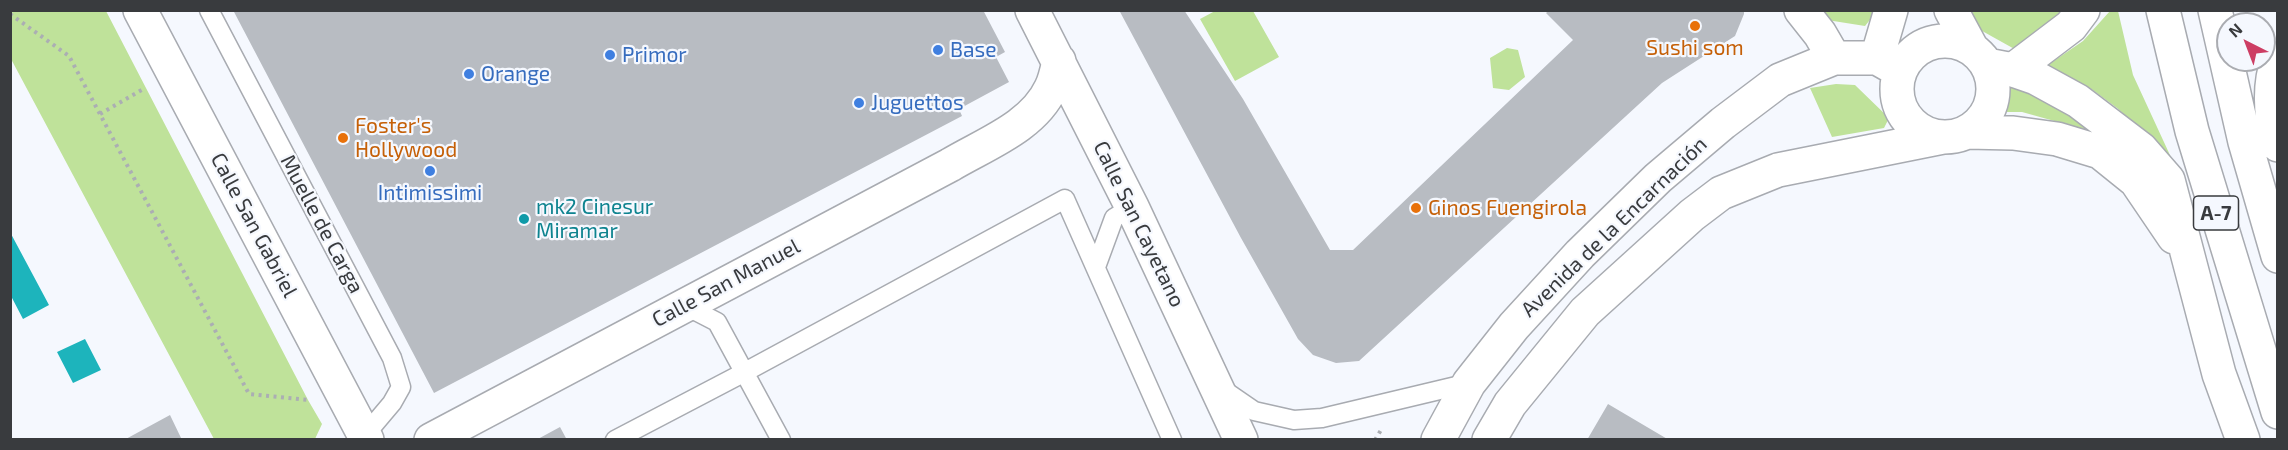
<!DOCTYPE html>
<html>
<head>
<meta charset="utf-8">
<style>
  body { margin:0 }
  #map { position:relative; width:2288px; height:450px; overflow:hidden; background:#f5f8fe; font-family:"Exo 2",sans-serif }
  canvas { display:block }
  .frame { position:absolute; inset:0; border:12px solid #393b3e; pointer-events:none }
  .north { position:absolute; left:2216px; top:12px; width:60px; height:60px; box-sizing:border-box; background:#f5f8fe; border:2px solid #aaacb1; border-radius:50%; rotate:318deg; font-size:16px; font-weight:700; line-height:24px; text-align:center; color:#393b3e }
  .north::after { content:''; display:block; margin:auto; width:21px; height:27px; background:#cd3e64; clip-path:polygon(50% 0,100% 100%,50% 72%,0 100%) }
</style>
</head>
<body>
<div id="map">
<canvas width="2288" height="450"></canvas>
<div class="frame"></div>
<div class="north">N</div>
</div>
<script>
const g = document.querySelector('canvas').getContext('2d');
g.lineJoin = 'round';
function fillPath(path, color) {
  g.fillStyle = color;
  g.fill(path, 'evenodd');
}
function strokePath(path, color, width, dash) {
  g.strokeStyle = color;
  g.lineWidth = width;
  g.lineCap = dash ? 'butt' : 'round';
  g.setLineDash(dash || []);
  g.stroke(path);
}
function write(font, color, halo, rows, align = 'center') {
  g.font = font + ' "Exo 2",sans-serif';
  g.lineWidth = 4.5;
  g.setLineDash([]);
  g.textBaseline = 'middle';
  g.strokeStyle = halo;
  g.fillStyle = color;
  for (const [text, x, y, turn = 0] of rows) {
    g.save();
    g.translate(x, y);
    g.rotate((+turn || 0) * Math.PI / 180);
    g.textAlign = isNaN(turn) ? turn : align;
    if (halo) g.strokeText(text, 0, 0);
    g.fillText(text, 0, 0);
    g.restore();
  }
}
fillPath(new Path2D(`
  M10 11H106L308 400 322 424 315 439H214L11 59Z
  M1215 11H1253L1279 57 1235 81 1200 19Z
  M1818 11H1877L1865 26 1827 20Z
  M1970 11H2062L2018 51 1975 27Z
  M2110 11H2118L2133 75 2175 166 2147 135 2117 108 2090 88 2046 68 2042 69 2083 41Z
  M1507 48 1518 50 1525 77 1509 90 1493 88 1490 58Z
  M2003 77 2028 87 2101 134 2022 112H2000Z
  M1836 84 1855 85 1889 118 1884 128 1832 137 1810 88Z`), '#bfe29a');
fillPath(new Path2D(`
  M10 232 49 305 23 319 11 296Z
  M85 339 101 370 73 383 57 352Z`), '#1db4bc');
fillPath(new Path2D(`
  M233 10H983L1005 52 996 57 1009 82 959 109 962 116 434 393Z
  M1119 10H1184L1243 99 1330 250H1353L1573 40 1546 13 1549 10H1744V14L1735 36 1662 83 1359 361 1336 363 1313 355 1298 339 1241 238Z
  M1608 404 1669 440H1587Z
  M170 415 182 440H124Z
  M560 427 567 440H536Z`), '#b8bcc2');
const lane = new Path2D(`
  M209 10 392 358 401 387 392 403 365 435
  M1096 267 1114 218 1132 207
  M684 305 717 322 781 440
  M1222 389 1254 411 1294 420 1322 418 1469 383
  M615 440 745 372 1065 199 1172 440`);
const street = new Path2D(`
  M140 10 367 440
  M1032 10 1132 207 1241 440
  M1801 10 1820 34 1834 58
  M1951 10 1972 49
  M1897 89a48 48 0 1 1 96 0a48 48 0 1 1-96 0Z
  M1877 58 1891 10
  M1987 65 2013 70 2036 78 2078 101 2141 149 2168 180 2219 374 2243 440
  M1967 132 2013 133 2057 139 2100 152 2136 181 2174 237
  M431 440 950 165C985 144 1033 127 1051 88 1055 80 1057 70 1059 61
  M1438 440 1469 383 1514 326 1580 254 1658 178 1723 123 1780 80 1834 58H1877L1900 71
  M1489 440 1510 404 1585 312 1692 215 1721 193 1778 170 1943 137`);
const highway = new Path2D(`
  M2163 10 2192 131 2278 412
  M2215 10 2245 142 2278 256
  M2278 59C2268 86 2271 118 2278 145
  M2013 70 2071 26 2083 10`);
strokePath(lane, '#a8abb1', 21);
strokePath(street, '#a8abb1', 36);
strokePath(highway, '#a8abb1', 36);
strokePath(new Path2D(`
  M10 14 69 56 249 394 308 400
  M100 114 145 88
  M1375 440 1381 430`), '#abaeb3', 4, [3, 4.5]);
strokePath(lane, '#fff', 18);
strokePath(street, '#fff', 33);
strokePath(highway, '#fff', 33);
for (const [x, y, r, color] of [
  [1695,26,6,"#e8710a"],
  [938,50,6,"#3f7fe0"],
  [610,55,6,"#3f7fe0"],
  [469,74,6,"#3f7fe0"],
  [859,103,6,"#3f7fe0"],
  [343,138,6,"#e8710a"],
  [430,171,6,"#3f7fe0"],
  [1416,208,6,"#e8710a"],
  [524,219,6,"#0f9aa8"]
]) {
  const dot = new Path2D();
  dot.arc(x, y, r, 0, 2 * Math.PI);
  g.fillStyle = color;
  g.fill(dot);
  strokePath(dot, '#f5f8fe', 2);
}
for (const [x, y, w] of [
  [2216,213,45]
]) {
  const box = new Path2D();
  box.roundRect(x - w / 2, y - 17, w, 34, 4.5);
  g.fillStyle = '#f5f8fe';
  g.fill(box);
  strokePath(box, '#393b3e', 1.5);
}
write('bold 20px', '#393b3e', null, [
  ["A-7",2216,213]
]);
write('21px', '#c56008', '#f5f8fe', [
  ["Sushi som",1695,48,"center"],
  ["Foster's",355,126],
  ["Hollywood",355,150],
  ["Ginos Fuengirola",1428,208]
], 'left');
write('21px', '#366cbe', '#f5f8fe', [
  ["Base",950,50],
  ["Primor",622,55],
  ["Orange",481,74],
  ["Juguettos",871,103],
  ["Intimissimi",430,193,"center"]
], 'left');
write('21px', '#0d838f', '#f5f8fe', [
  ["mk2 Cinesur",536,207],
  ["Miramar",536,231]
], 'left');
write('21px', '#393b3e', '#f5f8fe', [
  ["Muelle de Carga",322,224,62],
  ["Calle San Cayetano",1139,224,64],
  ["Calle San Gabriel",254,225,62],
  ["Avenida de la Encarnación",1614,227,-44],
  ["Calle San Manuel",726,283,-28]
]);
</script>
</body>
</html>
